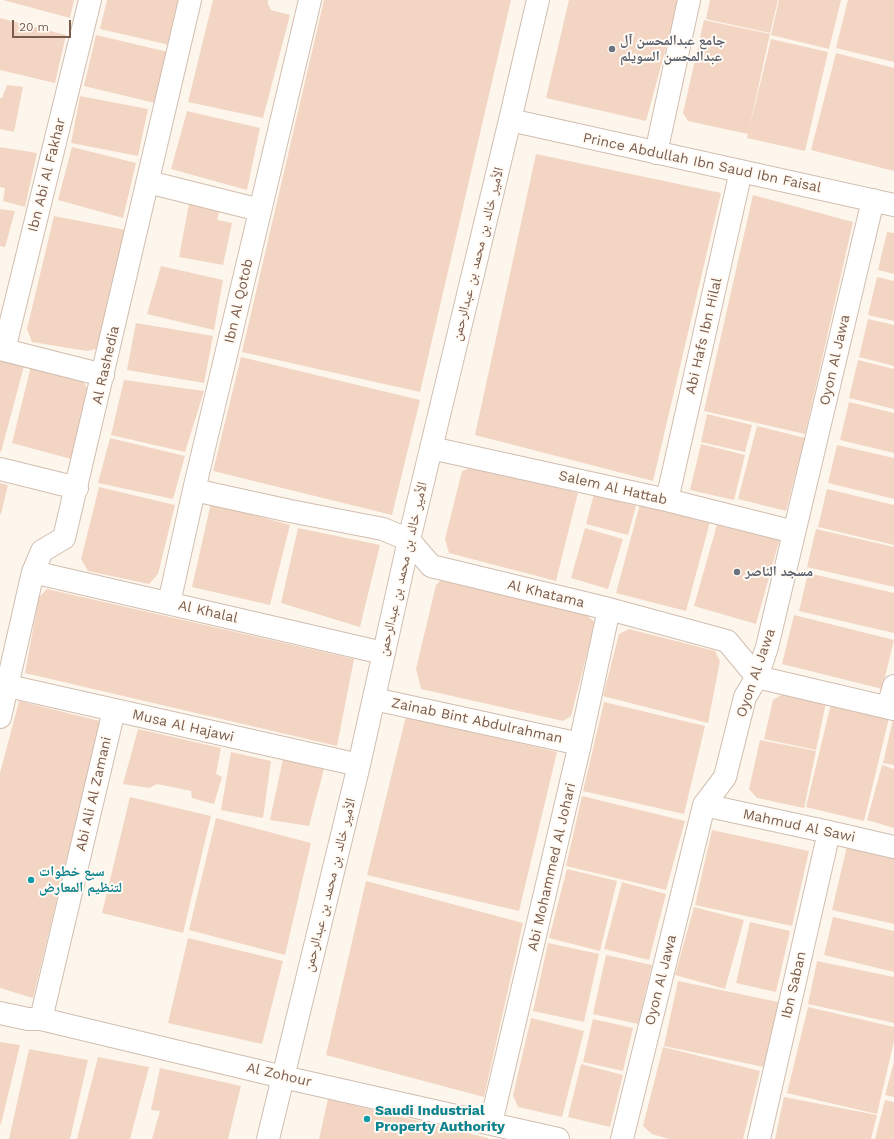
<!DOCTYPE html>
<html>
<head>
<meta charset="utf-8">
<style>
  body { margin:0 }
  #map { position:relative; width:894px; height:1139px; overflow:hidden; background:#fdf6ec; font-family:"Work Sans",sans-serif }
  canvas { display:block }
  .scale { position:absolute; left:12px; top:20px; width:59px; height:18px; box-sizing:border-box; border:2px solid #7a5c4d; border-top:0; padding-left:5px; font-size:12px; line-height:14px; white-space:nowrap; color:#7a5c4d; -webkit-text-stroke:3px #fffaf3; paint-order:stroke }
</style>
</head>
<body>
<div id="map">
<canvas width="894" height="1139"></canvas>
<div class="scale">20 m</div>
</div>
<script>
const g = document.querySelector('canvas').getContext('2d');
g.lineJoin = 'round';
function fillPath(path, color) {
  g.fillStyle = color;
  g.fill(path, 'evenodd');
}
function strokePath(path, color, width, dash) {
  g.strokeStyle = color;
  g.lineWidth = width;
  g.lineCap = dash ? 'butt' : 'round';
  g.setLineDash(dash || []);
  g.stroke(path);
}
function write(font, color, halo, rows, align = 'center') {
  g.font = font + ' "Work Sans","Noto Naskh Arabic",sans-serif';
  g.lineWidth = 4;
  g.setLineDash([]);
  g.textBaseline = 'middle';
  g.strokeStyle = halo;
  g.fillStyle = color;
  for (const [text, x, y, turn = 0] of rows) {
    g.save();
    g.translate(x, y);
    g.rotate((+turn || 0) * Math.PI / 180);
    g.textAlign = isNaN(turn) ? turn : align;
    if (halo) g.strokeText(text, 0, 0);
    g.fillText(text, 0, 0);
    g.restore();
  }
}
fillPath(new Path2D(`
  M3 0H74L70 18Z
  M107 0H181L170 45 100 29Z
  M213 0H268V4L271 10 290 15 263 118 188 102Z
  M324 0H511L420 392 242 352Z
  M569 0H679L646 121 546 98Z
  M710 0H778L770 33 706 19Z
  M779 0H841L829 49 771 35Z
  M848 0H894V62L836 48Z
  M0 18 66 35 55 83 0 70Z
  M704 20 770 34 748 134 688 121 683 113Z
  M96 35 168 52 155 103 84 86Z
  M771 39 828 52 805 151 747 138Z
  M836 53 894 68V171L811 150Z
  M7 85 23 87 14 132 0 129V98H2Z
  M80 96 148 109 138 156 71 143Z
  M187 111 260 128 247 190 171 169Z
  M0 147 37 153 25 207 3 201 5 188 0 187Z
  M72 147 136 163 123 218 58 200Z
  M536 154 721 193 653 481 475 435Z
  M753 195 853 222 805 434 704 411Z
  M189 204 220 209 217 220 232 223 223 265 179 257Z
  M0 209 15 211 5 247 0 246Z
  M54 216 126 230 96 349 87 351 32 342 27 329Z
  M887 232 894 233V274L878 270Z
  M161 266 223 280 214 330 147 314Z
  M877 277 894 281V321L868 315Z
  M868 319 894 325V366L859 357Z
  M136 323 213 336 204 383 127 370Z
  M241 357 420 400 392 515 213 471Z
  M858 360 894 369V409L849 398Z
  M0 361 24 366 1 452 0 451Z
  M31 366 83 381 90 393 71 459 12 443Z
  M124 380 204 391 185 452 111 435Z
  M849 402 894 413V453L840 440Z
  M707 414 752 425 745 452 701 442Z
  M757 426 805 438 786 511 738 499Z
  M110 438 185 456 173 499 98 483Z
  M701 444 745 455 734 500 690 490Z
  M837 445 894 458V499L828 483Z
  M474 467 578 493 556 581 449 553 445 539 462 471Z
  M0 483 8 485 1 514H0Z
  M99 487 175 505 158 574 149 584 88 571 81 559Z
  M827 489 894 505V545L818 527Z
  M594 494 636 506 628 535 586 524Z
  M211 503 290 525 270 605 192 587Z
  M640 504 710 522 686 611 616 593Z
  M718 521 780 538 756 624 694 606Z
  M298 528 380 545 360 627 281 603Z
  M585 528 623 539 608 589 571 578Z
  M816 529 894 547V587L807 567Z
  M808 573 894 593V633L799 611Z
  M442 579 587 615 595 623 571 716 563 721 421 689 416 669 436 585Z
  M47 589 354 659 337 746 25 673 39 597Z
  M794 615 894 640 882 689 782 664Z
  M629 629 715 651 720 661 708 723 603 696 619 634Z
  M783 694 826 703 816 750 764 739 773 700Z
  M19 701 100 721 33 998 0 988V773Z
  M604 702 705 726 684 814 583 791Z
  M831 704 889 718 864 821 806 807Z
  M406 716 557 752 519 911 367 875Z
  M893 719H894V765L883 763Z
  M138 729 221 748 216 774 222 777 214 804 192 798 191 791 157 784 149 788 123 784Z
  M760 740 816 751 804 808 757 798 749 789Z
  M231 752 271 761 263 818 221 810Z
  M284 754 325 765 309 826 270 820Z
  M882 765 894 769V828L867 820Z
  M582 796 685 821 666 890 566 866Z
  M130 797 211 816 183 933 102 913Z
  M216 818 311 843 285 955 189 930Z
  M712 830 809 851 792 926 695 905Z
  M847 846 894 856V924L832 910Z
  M567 869 617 881 600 951 549 938Z
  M366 881 523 923 484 1097 326 1055Z
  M622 882 666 894 649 960 604 949Z
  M694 907 744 920 725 989 675 975Z
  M833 917 894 931V972L824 955Z
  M750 922 790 931 776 992 736 983Z
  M188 938 283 961 262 1044 168 1023Z
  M548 943 599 954 584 1022 533 1011Z
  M606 955 652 965 638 1024 593 1014Z
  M817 961 894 977V1023L808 1004Z
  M678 981 778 1002 764 1067 664 1046Z
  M808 1007 894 1027V1041L877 1114 787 1093Z
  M531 1018 584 1031 562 1117 518 1107 513 1095Z
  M593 1019 633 1028 623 1071 583 1062Z
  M0 1042 20 1045 1 1124H0Z
  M663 1047 760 1071 743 1139H669L652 1134 643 1126Z
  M29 1049 88 1060 70 1139H9Z
  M98 1057 149 1067 130 1139H77Z
  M894 1062V1097L885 1095Z
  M581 1064 623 1075 610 1127 568 1117Z
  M160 1068 241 1086 228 1139H152L160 1111 151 1110Z
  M784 1097 877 1115 871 1139H775Z
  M328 1099 488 1138V1139H319Z
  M885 1100 894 1102V1139H875Z`), '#f3d5c3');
const minor = new Path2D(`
  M510 120 894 205
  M656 153 689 0
  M148 182 260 210
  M0 349 103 375
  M4 350 90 0
  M431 448 667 500 794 532
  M0 469 77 488
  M194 490 290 511 383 529 409 540 431 566 609 609 727 641 757 677 894 709
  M667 500 741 171
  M33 572 383 653
  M169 603 194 490 310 0
  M8 686 359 765
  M374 699 580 744
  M888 707 894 686
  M0 717 33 572 42 551 64 538 190 0
  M704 805 829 832 894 847
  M0 1013 28 1019H41L283 1077 558 1139
  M41 1019 114 710
  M491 1123 580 744 609 609
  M268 1139 359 765 409 540 510 120 538 0
  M622 1139 704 805 725 777 745 697 757 677 767 647 873 200
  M759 1139 829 832`);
strokePath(minor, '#d1beb0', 24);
strokePath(minor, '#fff', 22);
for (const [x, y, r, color] of [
  [612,49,4,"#6b7280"],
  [737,572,4,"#6b7280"],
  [31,880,4,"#0f9aa8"],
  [367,1119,4,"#0f9aa8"]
]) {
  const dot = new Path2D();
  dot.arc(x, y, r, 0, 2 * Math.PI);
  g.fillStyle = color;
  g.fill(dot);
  strokePath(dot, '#fffaf3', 1.5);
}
write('bold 14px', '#5b616d', '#fffaf3', [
  ["جامع عبدالمحسن آل",620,41],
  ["عبدالمحسن السويلم",620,57],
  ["مسجد الناصر",745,572]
], 'left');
write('14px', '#7a5c4d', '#fffaf3', [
  ["Prince Abdullah Ibn Saud Ibn Faisal",702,163,12],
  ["Ibn Abi Al Fakhar",47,175,-76],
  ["الأمير خالد بن محمد بن عبدالرحمن",478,254,-76],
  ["Ibn Al Qotob",239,301,-77],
  ["Abi Hafs Ibn Hilal",704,336,-77],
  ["Oyon Al Jawa",835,360,-77],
  ["Al Rashedia",106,365,-77],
  ["Salem Al Hattab",613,488,13],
  ["الأمير خالد بن محمد بن عبدالرحمن",403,569,-77],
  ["Al Khatama",546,594,14],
  ["Al Khalal",208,612,13],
  ["Oyon Al Jawa",756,673,-71],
  ["Zainab Bint Abdulrahman",477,721,12],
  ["Musa Al Hajawi",183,726,13],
  ["Abi Ali Al Zamani",94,794,-77],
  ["Mahmud Al Sawi",799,826,12],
  ["Abi Mohammed Al Johari",552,867,-77],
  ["الأمير خالد بن محمد بن عبدالرحمن",330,885,-76],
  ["Oyon Al Jawa",661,980,-76],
  ["Ibn Saban",794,985,-77],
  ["Al Zohour",279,1075,13]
]);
write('bold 14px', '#0d838f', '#fffaf3', [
  ["سبع خطوات",39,872],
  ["لتنظيم المعارض",39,888],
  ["Saudi Industrial",375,1111],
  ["Property Authority",375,1127]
], 'left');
</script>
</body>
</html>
